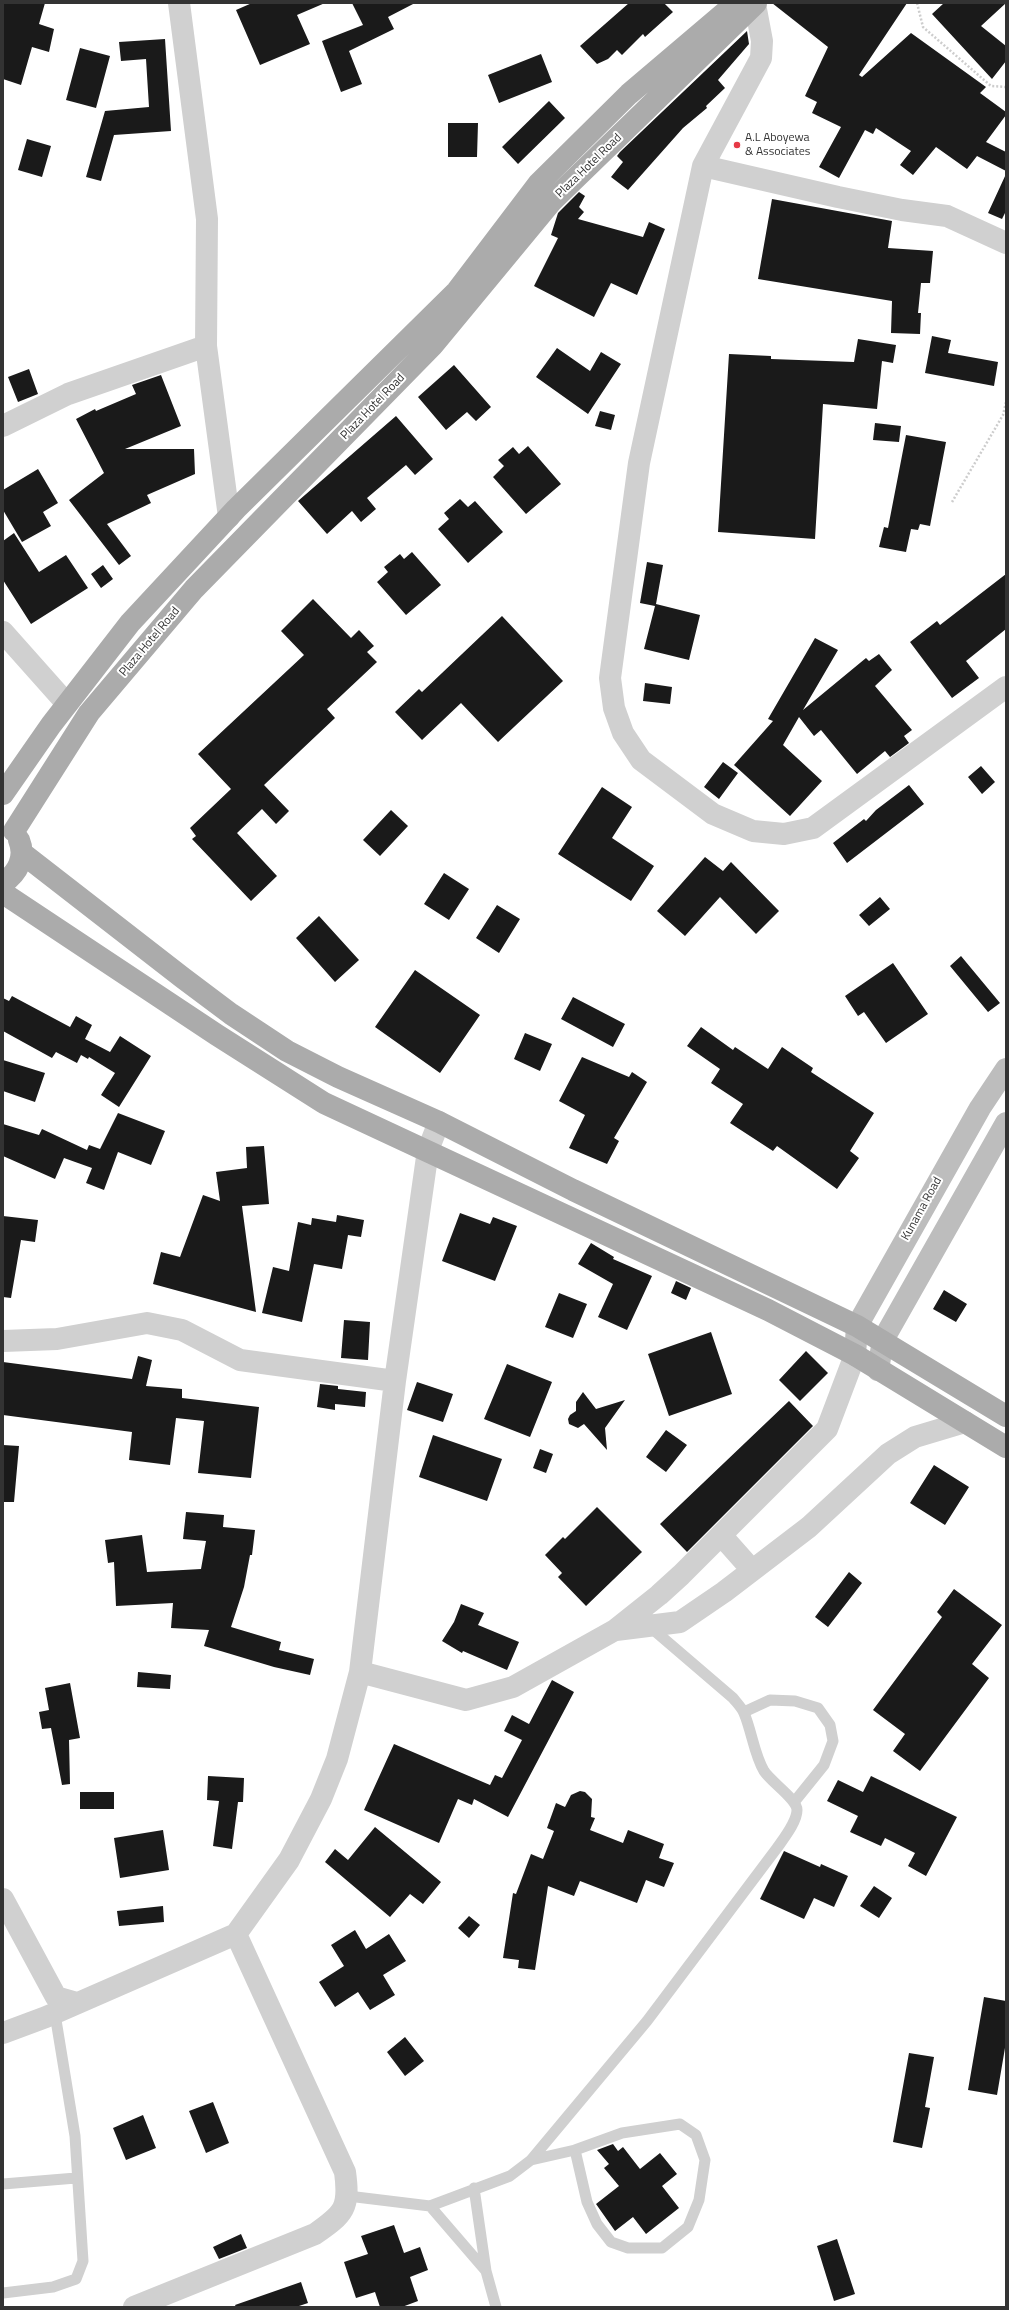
<!DOCTYPE html>
<html>
<head>
<meta charset="utf-8">
<style>
  body { margin:0 }
  #map { position:relative; width:1009px; height:2310px; overflow:hidden; background:#fff; font-family:"Titillium Web",sans-serif }
  canvas { display:block }
  .frame { position:absolute; inset:0; border:4px solid #333; pointer-events:none }
</style>
</head>
<body>
<div id="map">
<canvas width="1009" height="2310"></canvas>
<div class="frame"></div>
</div>
<script>
const g = document.querySelector('canvas').getContext('2d');
g.lineJoin = 'round';
function fillPath(path, color) {
  g.fillStyle = color;
  g.fill(path, 'evenodd');
}
function strokePath(path, color, width, dash) {
  g.strokeStyle = color;
  g.lineWidth = width;
  g.lineCap = dash ? 'butt' : 'round';
  g.setLineDash(dash || []);
  g.stroke(path);
}
function write(font, color, halo, rows, align = 'center') {
  g.font = font + ' "Titillium Web",sans-serif';
  g.lineWidth = 4;
  g.setLineDash([]);
  g.textBaseline = 'middle';
  g.strokeStyle = halo;
  g.fillStyle = color;
  for (const [text, x, y, turn = 0] of rows) {
    g.save();
    g.translate(x, y);
    g.rotate((+turn || 0) * Math.PI / 180);
    g.textAlign = isNaN(turn) ? turn : align;
    if (halo) g.strokeText(text, 0, 0);
    g.fillText(text, 0, 0);
    g.restore();
  }
}
fillPath(new Path2D(`
  M3 3H45L39 24 54 29 49 52 32 47 21 85 3 79Z
  M252 3H325L297 15 310 44 260 65 236 10Z
  M352 3H415L388 17 394 29 349 51 362 84 341 92 322 41 363 25Z
  M629 3H664L673 12 645 37 643 34 622 55 617 50 608 59 597 64 580 46Z
  M772 3H907L859 75 862 77 911 33 986 87 980 93 1006 112V115L986 142 1006 152V171L977 156 967 169 936 147 913 175 900 165 911 151 876 128 873 134 865 130 839 178 819 167 841 127 812 113 817 102 805 96 828 47Z
  M944 3H1006L981 26 1006 46V61L992 79 932 14Z
  M747 31 749 44 718 80 725 88 706 106 707 108 683 128 628 190 611 177 623 162 617 156 620 152Z
  M165 39 171 131 114 135 101 181 86 177 105 111 149 107 146 59 121 61 119 42Z
  M80 48 110 56 96 108 66 100Z
  M541 54 552 82 499 103 488 75Z
  M549 101 565 118 518 164 502 147Z
  M448 123H478L477 157H448Z
  M27 139 51 146 42 177 18 170Z
  M1006 174V211L1002 219 988 213Z
  M579 192 585 196 579 207 584 212 578 219 643 237 649 222 665 229 637 295 611 283 594 317 534 286 558 238 551 235 558 213Z
  M772 199 892 221 888 248 933 251 930 283H921L918 313H921L920 334 891 333 892 301 758 279Z
  M932 336 951 340 948 353 998 362 994 386 925 373Z
  M858 339 896 345 893 363 882 361 877 409 823 404 815 539 718 532 729 354 771 356V359L854 362Z
  M557 348 590 371 601 352 621 364 588 414 536 377Z
  M454 365 491 407 476 421 467 412 446 430 418 397Z
  M29 369 38 394 18 402 8 377Z
  M161 375 181 426 125 449H194L195 474 147 495 151 503 107 524 131 556 119 565 69 500 104 473 76 419 95 409 96 411 136 394 132 385Z
  M600 411 615 415 611 430 595 426Z
  M396 416 433 459 415 475 406 465 367 498 376 509 361 522 352 511 327 534 298 501Z
  M875 423 901 426 899 442 873 440Z
  M906 435 946 442 930 526 920 524 918 530 911 529 906 552 879 547 884 527 888 528Z
  M528 446 561 484 526 514 493 477 504 466 498 460 513 447 519 454Z
  M38 469 58 503 43 512 51 526 22 542 3 510V490Z
  M460 499 468 507 475 501 503 532 468 563 438 529 449 519 444 513Z
  M14 533 39 572 66 555 88 588 31 624 3 580V541Z
  M412 552 441 585 406 615 377 582 388 572 384 567 400 554 404 559Z
  M647 562 663 565 656 604 700 615 689 660 644 649 655 606 640 603Z
  M103 565 113 579 101 588 91 574Z
  M1006 574V629L966 661 979 678 952 698 910 642 937 621 940 625Z
  M313 599 351 638 359 630 374 646 367 652 377 662 327 709 335 718 264 785 289 811 276 824 262 809 237 833 277 876 251 901 192 839 196 836 190 828 231 789 198 754 304 655 281 631Z
  M502 616 563 681 498 742 461 703 422 740 395 712 419 689 422 692Z
  M815 638 838 650 803 710 866 658 869 661 879 654 892 670 875 686 912 730 904 736 909 743 890 757 885 751 857 774 821 730 814 736 799 717 783 745 822 781 790 816 734 765 773 721 768 719Z
  M645 683 672 687 670 704 643 701Z
  M723 762 738 773 719 799 704 787Z
  M981 766 995 782 982 794 968 777Z
  M909 785 924 804 847 863 833 843 864 819 866 821 876 810Z
  M602 787 632 807 612 838 654 866 631 901 558 854Z
  M391 810 408 826 380 856 363 840Z
  M705 857 723 871 731 862 779 911 756 934 720 897 685 936 657 911Z
  M444 873 469 889 449 920 424 904Z
  M880 897 890 909 869 926 859 915Z
  M497 905 520 919 499 953 476 938Z
  M319 916 359 960 335 982 296 938Z
  M961 956 1000 1003 988 1012 950 966Z
  M893 963 928 1014 886 1043 864 1012 858 1016 845 996Z
  M415 970 480 1015 440 1073 375 1027Z
  M12 996 70 1027 76 1016 92 1025 85 1039 110 1052 120 1036 151 1056 119 1107 101 1095 115 1073 89 1057 88 1059 81 1055 77 1063 56 1052 52 1058 3 1031V998L9 1001Z
  M573 997 625 1024 613 1047 561 1019Z
  M701 1027 733 1050 735 1047 768 1069 782 1047 813 1068 811 1072 874 1113 850 1151 859 1158 837 1189 777 1146 773 1151 730 1123 743 1104 711 1083 720 1069 687 1046Z
  M525 1033 552 1044 540 1071 514 1059Z
  M582 1057 629 1077 632 1072 647 1082 614 1138 619 1141 607 1164 569 1148 585 1115 559 1101Z
  M3 1060 45 1073 35 1102 3 1091Z
  M118 1113 165 1131 151 1165 118 1152 104 1190 86 1183 92 1168 64 1158 55 1179 3 1156V1124L39 1135 42 1129 87 1150 89 1145 100 1149Z
  M264 1146 269 1204 242 1206 256 1312 153 1284 161 1252 180 1257 203 1195 220 1201 216 1172 247 1168 246 1147Z
  M460 1213 490 1224 493 1217 517 1226 495 1281 442 1261Z
  M337 1215 364 1220 361 1237 348 1235 342 1269 314 1264 302 1322 262 1313 273 1267 289 1271 298 1222 311 1225 312 1218 336 1222Z
  M3 1216 38 1220 35 1242 21 1240 11 1298 3 1297Z
  M591 1243 614 1257 613 1259 652 1276 627 1330 598 1317 613 1284 578 1264Z
  M676 1281 691 1288 686 1300 671 1293Z
  M944 1290 967 1304 956 1322 933 1309Z
  M559 1293 587 1304 573 1338 545 1327Z
  M344 1320 370 1322 368 1360 341 1358Z
  M711 1332 732 1394 669 1416 648 1354Z
  M806 1351 828 1373 800 1401 779 1380Z
  M138 1356 152 1360 146 1386 182 1389V1398L259 1407 251 1478 198 1473 204 1421 176 1418 170 1465 129 1460 132 1432 3 1415V1362L132 1379Z
  M507 1364 552 1382 530 1437 484 1419Z
  M417 1382 453 1394 443 1422 407 1410Z
  M320 1384 338 1386V1389L366 1392 365 1407 335 1404V1410L317 1407Z
  M583 1392 596 1409 625 1400 605 1428 607 1450 584 1424 578 1428 569 1424 568 1419 570 1415 576 1411V1402Z
  M789 1401 813 1426 687 1552 660 1524Z
  M666 1430 687 1445 666 1472 646 1457Z
  M433 1435 502 1459 487 1501 419 1477Z
  M3 1445 19 1446 14 1502H3Z
  M540 1449 553 1454 546 1473 533 1468Z
  M934 1465 969 1487 945 1525 910 1503Z
  M597 1507 642 1552 586 1606 558 1577 562 1573 545 1555 563 1537 565 1539Z
  M186 1512 224 1515 223 1527 255 1530 252 1555H250L244 1587 231 1627 281 1642 279 1650 314 1659 310 1675 274 1667 204 1646 209 1630 171 1628 173 1603 116 1606 114 1562 108 1563 105 1540 142 1535 147 1572 201 1569 206 1541 183 1539Z
  M849 1572 862 1583 828 1627 815 1617Z
  M954 1589 1002 1625 972 1664 989 1678 920 1771 893 1751 905 1734 873 1710 942 1617 937 1612Z
  M461 1604 484 1613 478 1625 519 1642 507 1670 463 1651 462 1653 442 1641 454 1622Z
  M138 1672 171 1675 170 1689 137 1687Z
  M552 1680 574 1692 508 1817 474 1799 472 1805 458 1799 439 1843 364 1810 394 1744 490 1785 495 1775 502 1778 522 1740 504 1731 512 1715 529 1724Z
  M70 1683 80 1738 69 1740 70 1784 62 1785 51 1728 42 1729 39 1712 49 1710 45 1688Z
  M208 1776 244 1778 243 1802H238L232 1849 213 1846 219 1801 207 1800Z
  M871 1776 957 1817 926 1876 908 1866 915 1853 885 1838 881 1846 850 1832 858 1816 827 1801 838 1780 863 1792Z
  M580 1791 585 1792 592 1799 591 1817 595 1818 590 1830 623 1843 628 1830 664 1844 659 1858 674 1863 664 1887 646 1880 637 1903 580 1881 574 1896 548 1886 535 1970 518 1968 519 1960 503 1958 513 1893 516 1894 531 1854 543 1859 554 1831 547 1828 556 1803 565 1807 571 1795Z
  M80 1792H114V1809H80Z
  M375 1827 441 1882 423 1904 410 1894 390 1917 325 1862 335 1849 348 1860Z
  M163 1830 169 1870 120 1878 114 1838Z
  M784 1851 820 1867 821 1864 848 1876 834 1907 814 1898 804 1919 760 1899Z
  M874 1886 892 1898 879 1918 860 1906Z
  M163 1906 164 1922 119 1926 117 1911Z
  M469 1916 480 1925 469 1938 458 1928Z
  M355 1930 366 1949 389 1934 406 1961 383 1975 395 1995 370 2010 358 1992 335 2007 319 1982 344 1966 331 1945Z
  M984 1997 1006 2001V2042L997 2095 968 2090Z
  M405 2037 424 2061 405 2076 387 2052Z
  M909 2053 934 2057 925 2107 930 2108 922 2148 893 2142Z
  M213 2102 229 2143 206 2153 189 2111Z
  M143 2115 156 2148 126 2160 113 2128Z
  M613 2144 618 2151 623 2147 640 2169 660 2153 677 2174 662 2186 679 2208 646 2234 633 2217 615 2231 596 2204 619 2186 604 2168 609 2164 597 2150Z
  M394 2225 404 2253 420 2247 428 2270 410 2277 418 2301 402 2307H380L375 2292 356 2298 344 2262 368 2254 361 2236Z
  M241 2234 247 2248 219 2259 213 2247Z
  M837 2239 855 2294 834 2301 817 2246Z
  M301 2282 308 2303 296 2307H236L235 2305Z`), '#1a1a1a');
strokePath(new Path2D(`
  M917 3 923 27 991 86 1006 87
  M952 502 1003 415 1006 402`), '#cdcdcd', 2.5, [2, 2]);
strokePath(new Path2D(`
  M744 1712 770 1700 795 1701 818 1708 830 1725 833 1741 824 1765 795 1801
  M531 2160 575 2150 622 2133 680 2124 696 2135 705 2160 699 2200 688 2227 662 2248H628L611 2242 597 2224 587 2202 575 2150
  M3 2184 76 2178
  M474 2188 486 2271
  M348 2196 430 2206 486 2271 496 2307
  M430 2206 510 2176 531 2160 647 2021 777 1848C784 1838 797 1822 797 1810 797 1799 771 1782 764 1771 754 1754 752 1732 744 1713 742 1708 737 1703 733 1698L649 1626
  M3 2293 53 2287 76 2279 83 2261 75 2136 55 2014`), '#d0d0d0', 11);
strokePath(new Path2D(`
  M179 3 207 219 206 346 229 517
  M755 4 762 41 761 58 703 166 639 463 610 678 614 708 623 733 641 760 713 814 753 831 784 834 813 828 1006 687
  M703 166 838 197 902 210 947 216 1006 243
  M3 426 68 394 206 346
  M3 632 67 704
  M3 1341 57 1339 147 1323 182 1330 240 1360 395 1381
  M721 1535 752 1570
  M616 1630 680 1622 724 1592 809 1527 888 1454 915 1437 965 1422
  M360 1672 466 1700 513 1687 615 1630 659 1595 681 1575 827 1429 855 1355
  M3 1899 56 1997 77 2003
  M3 2033 46 2017 236 1934 289 1860 321 1799 337 1759 360 1672 395 1381 428 1150 439 1122
  M134 2307 315 2234C344 2214 350 2208 345 2172L236 1934`), '#d0d0d0', 22);
strokePath(new Path2D(`
  M855 1355 857 1326 980 1108 1006 1069
  M878 1370 883 1340 1006 1123`), '#bdbdbd', 22);
strokePath(new Path2D(`
  M3 794 51 725 130 623 236 509 457 291 539 183 629 94 736 3
  M14 831 89 713 194 589 433 345 552 201 756 3
  M22 853 183 978 231 1014 287 1051 338 1077 439 1122 573 1190 857 1326 1006 1416
  M3 883C18 873 26 857 19 840
  M3 893 217 1035 324 1103 768 1310 855 1355 1006 1447`), '#ababab', 22);
for (const [x, y, r, color] of [
  [737,145,4,"#e63946"]
]) {
  const dot = new Path2D();
  dot.arc(x, y, r, 0, 2 * Math.PI);
  g.fillStyle = color;
  g.fill(dot);
  strokePath(dot, '#fff', 1.5);
}
write('12px', '#333', '#fff', [
  ["A.L Aboyewa",745,138],
  ["& Associates",745,152]
], 'left');
write('12px', '#333', '#fff', [
  ["Plaza Hotel Road",589,166,-44],
  ["Plaza Hotel Road",373,407,-46],
  ["Plaza Hotel Road",150,642,-50],
  ["Kunama Road",922,1209,-61]
]);
</script>
</body>
</html>
